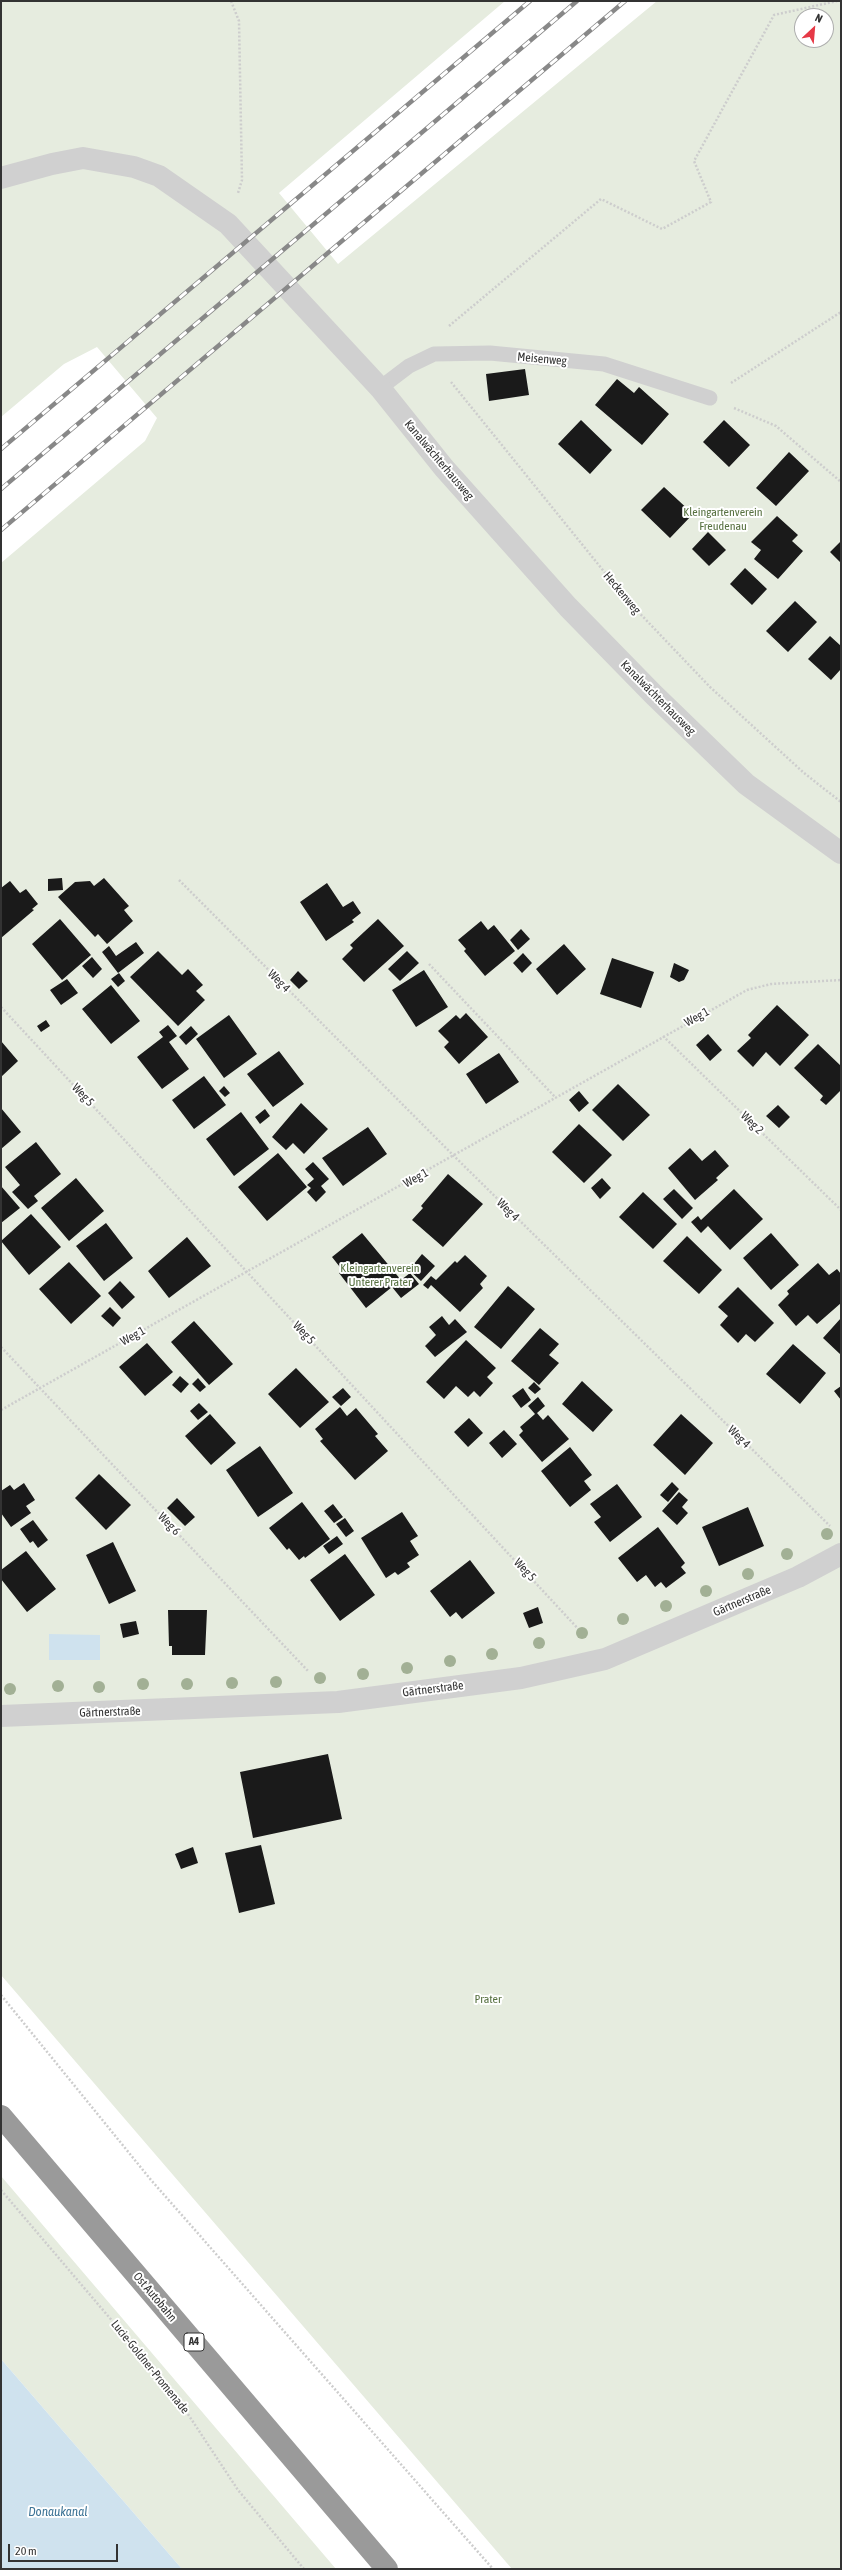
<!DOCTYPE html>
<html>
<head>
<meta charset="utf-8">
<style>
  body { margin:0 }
  #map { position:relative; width:842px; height:2570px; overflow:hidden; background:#fff; font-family:"Asap Condensed",sans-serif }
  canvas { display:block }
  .frame { position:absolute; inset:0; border:2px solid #333; pointer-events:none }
  .north { position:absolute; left:794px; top:8px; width:40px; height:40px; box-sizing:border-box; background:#fff; border:1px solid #adadad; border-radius:50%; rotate:26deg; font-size:11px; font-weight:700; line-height:16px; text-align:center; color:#333 }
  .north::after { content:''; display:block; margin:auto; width:14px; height:18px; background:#e63946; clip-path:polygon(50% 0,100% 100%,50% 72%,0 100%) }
  .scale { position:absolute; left:8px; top:2544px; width:110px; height:18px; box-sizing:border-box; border:2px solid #333; border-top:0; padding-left:5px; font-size:12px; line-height:14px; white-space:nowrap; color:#333; -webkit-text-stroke:3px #fff; paint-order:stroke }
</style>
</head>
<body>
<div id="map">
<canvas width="842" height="2570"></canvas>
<div class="frame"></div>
<div class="north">N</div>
<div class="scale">20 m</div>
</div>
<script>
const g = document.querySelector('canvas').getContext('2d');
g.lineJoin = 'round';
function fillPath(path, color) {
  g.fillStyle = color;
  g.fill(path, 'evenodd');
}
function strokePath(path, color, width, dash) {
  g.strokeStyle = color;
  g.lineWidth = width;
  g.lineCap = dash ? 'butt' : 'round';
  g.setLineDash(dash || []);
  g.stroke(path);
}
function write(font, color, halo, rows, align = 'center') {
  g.font = font + ' "Asap Condensed",sans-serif';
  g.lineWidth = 4;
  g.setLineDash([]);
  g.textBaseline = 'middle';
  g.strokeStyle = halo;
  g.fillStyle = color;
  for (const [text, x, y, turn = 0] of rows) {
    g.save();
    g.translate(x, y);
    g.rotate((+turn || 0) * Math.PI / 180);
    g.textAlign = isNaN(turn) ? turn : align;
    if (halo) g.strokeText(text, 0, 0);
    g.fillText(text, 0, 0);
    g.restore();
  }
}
fillPath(new Path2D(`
  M1 1H505L279 193 338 264 657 1H841V2569H512L1 1975V563L145 441 157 418 97 347 64 364 1 417ZM802 16H826V40H802Z
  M1 2176 336 2569H182L1 2359Z`), '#e6ecdf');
fillPath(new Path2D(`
  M49 1634 100 1635V1660H49Z
  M1 2359 182 2569H1Z`), '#cfe2ee');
fillPath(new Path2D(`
  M525 369 529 395 489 401 486 374Z
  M617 379 634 393 639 387 669 414 642 445 595 405Z
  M581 420 612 450 590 474 558 444Z
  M724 420 750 445 729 467 703 442Z
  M789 452 809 471 776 506 756 488Z
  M664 487 693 514 670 538 641 510Z
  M777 516 798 535 792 541 803 551 778 579 754 559 761 550 751 542Z
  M708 532 726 550 709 566 692 549Z
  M841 541V563L830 552Z
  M745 568 767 589 752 605 730 584Z
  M795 601 817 622 788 652 766 631Z
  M830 636 841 646V669L831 680 808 659Z
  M62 878 63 890 48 891V879Z
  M104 878 129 906 124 910 133 921 107 944 98 934 95 937 58 897 75 882 90 881 94 886Z
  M10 881 20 893 26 889 38 904 32 909 34 910 1 938V888Z
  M327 883 343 907 353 901 361 913 352 920 354 922 326 941 300 902Z
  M60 919 91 955 62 980 32 944Z
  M378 919 404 946 364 982 342 959 353 948 350 945Z
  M481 921 488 930 494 925 515 951 485 976 464 951 466 949 458 940Z
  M521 929 530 939 518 950 510 940Z
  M136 942 144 953 118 973 102 952 109 946 116 956Z
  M564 944 586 969 557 995 536 969Z
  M158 951 182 975 188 969 203 985 196 991 205 1000 178 1026 130 977Z
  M407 951 419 963 400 981 388 969Z
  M523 953 532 963 522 973 513 963Z
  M92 957 102 969 93 978 82 966Z
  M612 958 654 972 641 1008 600 994Z
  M674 963 689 970 684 980 679 982 670 977Z
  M424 970 448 1007 416 1027 392 990Z
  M298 971 308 981 299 989 290 980Z
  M119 973 125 981 118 987 111 979Z
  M67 979 78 993 61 1005 50 990Z
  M111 985 140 1021 111 1044 82 1009Z
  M777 1005 809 1035 780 1066 766 1052 753 1067 737 1051 751 1038 748 1035Z
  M466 1013 488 1037 459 1064 444 1047 449 1042 438 1031 456 1015 460 1019Z
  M229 1015 257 1054 224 1078 196 1039Z
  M46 1020 50 1026 41 1032 37 1026Z
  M168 1025 177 1036 169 1042 189 1069 162 1089 137 1057 163 1037 159 1032Z
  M191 1026 198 1034 186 1045 179 1037Z
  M708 1034 722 1050 710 1061 696 1045Z
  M1 1041 18 1061 1 1077Z
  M818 1044 841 1066V1090L826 1105 820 1100 823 1096 794 1068Z
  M279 1051 304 1084 273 1107 247 1074Z
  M499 1053 519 1082 486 1104 466 1074Z
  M204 1076 226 1105 194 1129 172 1100Z
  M618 1084 650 1115 623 1141 592 1110Z
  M224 1086 230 1093 225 1097 219 1091Z
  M579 1091 589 1103 579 1112 569 1100Z
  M301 1103 328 1129 304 1154 293 1143 286 1150 272 1137Z
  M778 1105 790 1117 779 1128 766 1116Z
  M1 1108 21 1132 1 1149Z
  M265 1109 270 1116 260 1124 255 1117Z
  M241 1112 269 1149 234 1176 206 1139Z
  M579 1124 612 1155 584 1183 552 1152Z
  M368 1127 387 1154 343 1186 322 1158Z
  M36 1142 61 1174 34 1196 38 1201 28 1209 12 1192 20 1185 5 1167Z
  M690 1148 702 1161 715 1150 729 1166 716 1178 718 1180 695 1200 668 1168Z
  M278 1153 307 1187 267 1221 238 1187Z
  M313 1162 329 1179 321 1186 326 1192 316 1202 307 1192 311 1188 307 1185 314 1179 305 1169Z
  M448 1174 483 1204 443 1247 412 1220 423 1208 421 1206Z
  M76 1178 104 1211 69 1241 41 1208Z
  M602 1178 611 1188 600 1199 591 1188Z
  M1 1186 20 1208 1 1223Z
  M674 1189 693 1208 682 1219 663 1199Z
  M734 1189 763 1219 730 1250 708 1226 701 1233 691 1222 698 1216 701 1220Z
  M643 1192 677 1224 653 1249 619 1217Z
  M31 1214 61 1247 29 1275 1 1241Z
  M106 1223 133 1258 104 1281 76 1246Z
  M362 1233 401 1280 410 1273 419 1284 401 1298 392 1287 366 1308 339 1273 343 1271 332 1257Z
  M771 1233 799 1265 771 1290 743 1258Z
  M687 1236 722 1270 699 1294 663 1261Z
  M187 1237 211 1266 169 1298 148 1271Z
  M422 1254 435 1266 421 1281 409 1270Z
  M465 1255 487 1276 480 1284 483 1288 460 1312 431 1285 428 1289 423 1285 431 1276 436 1280 455 1261 457 1263Z
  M69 1262 101 1296 71 1324 39 1289Z
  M818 1263 829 1275 837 1269 841 1274V1303L817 1324 808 1315 796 1326 778 1305 789 1294 787 1291Z
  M120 1281 135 1297 122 1309 108 1293Z
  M508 1286 535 1309 501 1349 474 1327Z
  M738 1287 774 1323 755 1342 746 1334 738 1343 720 1325 728 1316 718 1307Z
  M110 1307 121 1318 113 1327 101 1316Z
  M442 1316 449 1325 455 1319 467 1332 435 1357 425 1346 436 1335 429 1327Z
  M841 1318V1355L823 1338Z
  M194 1321 233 1364 209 1385 171 1342Z
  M540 1328 559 1344 549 1355 559 1363 539 1385 511 1361Z
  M466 1340 496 1368 487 1377 493 1383 480 1397 474 1391 468 1397 456 1386 444 1399 426 1382Z
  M147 1343 173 1372 145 1396 119 1367Z
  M793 1344 826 1373 800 1404 766 1374Z
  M296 1368 329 1402 300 1428 268 1394Z
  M180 1376 189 1384 181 1393 172 1385Z
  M198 1378 206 1387 200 1392 192 1384Z
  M582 1381 613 1410 593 1432 562 1404Z
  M534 1382 541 1389 535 1394 528 1388Z
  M841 1386V1400L834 1391Z
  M343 1388 351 1397 341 1406 332 1397Z
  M523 1388 531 1400 521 1408 512 1396Z
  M538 1397 545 1406 537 1413 543 1420 548 1415 569 1439 542 1462 519 1435 523 1431 520 1427 535 1414 528 1406Z
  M199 1403 208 1412 198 1420 190 1411Z
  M340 1407 347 1416 356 1408 378 1434 375 1436 388 1451 355 1480 320 1441 323 1439 315 1429Z
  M210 1414 236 1443 211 1465 185 1436Z
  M681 1414 713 1443 685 1475 653 1445Z
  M469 1418 483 1433 468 1447 454 1432Z
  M504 1430 517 1444 502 1458 489 1443Z
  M260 1446 293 1493 258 1517 226 1470Z
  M570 1447 592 1475 584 1481 591 1490 570 1507 541 1471Z
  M99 1474 131 1505 106 1530 75 1498Z
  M672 1482 679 1489 668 1502 660 1495Z
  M24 1483 35 1500 26 1506 31 1513 11 1527 1 1513V1491L10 1485 14 1490Z
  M617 1484 642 1517 610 1542 594 1522 601 1517 590 1504Z
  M679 1492 688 1500 682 1507 688 1513 677 1525 662 1511Z
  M177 1498 195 1517 185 1526 167 1508Z
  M302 1502 330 1539 305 1558 304 1556 299 1560 289 1548 287 1550 269 1528Z
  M333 1504 343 1517 334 1523 324 1511Z
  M748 1507 764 1546 719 1566 702 1527Z
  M402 1512 418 1536 410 1541 419 1555 407 1563 410 1567 398 1575 395 1572 386 1578 361 1538Z
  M345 1518 354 1531 346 1537 336 1524Z
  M33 1520 48 1540 38 1548 33 1541 30 1543 20 1529Z
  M658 1527 685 1563 681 1567 686 1573 666 1588 661 1582 655 1587 646 1575 637 1582 618 1558Z
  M337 1536 343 1544 329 1554 323 1546Z
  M113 1542 136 1591 109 1604 86 1555Z
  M26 1551 56 1589 27 1612 1 1579V1570Z
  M345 1554 375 1595 340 1621 310 1580Z
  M470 1560 495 1593 462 1619 456 1612 450 1617 430 1591Z
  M538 1607 543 1623 529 1628 523 1613Z
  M168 1610H207L205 1655H172V1646H169Z
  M136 1621 139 1634 123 1638 120 1624Z
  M328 1754 342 1819 253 1838 240 1772Z
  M261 1845 275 1904 239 1913 225 1853Z
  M193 1847 198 1863 181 1869 175 1854Z`), '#1a1a1a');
strokePath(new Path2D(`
  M231 1 239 21 242 180 238 193
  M449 326 601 199 662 229 711 202 694 161 774 15 837 1
  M451 382 627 600 710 687 804 773 841 802
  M731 383 841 312
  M734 408 776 426 841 482
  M179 880 454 1156 830 1526
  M429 964 556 1098
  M1 1007 582 1633
  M663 1036 841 1210
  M1 1347 309 1672
  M1 1410 747 990 771 984 841 980
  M1 1995 151 2180 493 2569
  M1 2190 176 2396 238 2490 304 2569`), '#cdcdcd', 2.5, [2, 2]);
strokePath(new Path2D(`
  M380 388 409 366 434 354 490 353 604 364 710 398`), '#d0d0d0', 15);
strokePath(new Path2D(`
  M1 178 52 164 83 158 134 167 159 176 228 224 380 388 444 468 568 607 653 694 746 784 841 853
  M1 1716 338 1702 521 1678 605 1659 798 1577 841 1554`), '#d0d0d0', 22);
strokePath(new Path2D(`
  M1 2116 387 2569`), '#9a9a9a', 22);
const rail = new Path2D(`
  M1 449 530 1
  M1 489 577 1
  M1 530 625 1`);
strokePath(rail, '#888', 4.5);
strokePath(rail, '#fff', 3, [9]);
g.fillStyle = '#a2b095';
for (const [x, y] of [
  [827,1534],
  [787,1554],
  [748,1574],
  [706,1591],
  [666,1606],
  [623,1619],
  [582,1633],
  [539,1643],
  [492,1654],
  [450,1661],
  [407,1668],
  [363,1674],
  [320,1678],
  [276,1682],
  [232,1683],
  [143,1684],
  [187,1684],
  [58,1686],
  [99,1687],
  [10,1689]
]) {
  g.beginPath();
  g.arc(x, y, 6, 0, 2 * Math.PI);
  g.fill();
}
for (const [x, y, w] of [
  [194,2342,20]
]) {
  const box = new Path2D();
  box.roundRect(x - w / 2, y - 9, w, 18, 3);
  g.fillStyle = '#fff';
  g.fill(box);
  strokePath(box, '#333', 1);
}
write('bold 11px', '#333', null, [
  ["A4",194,2342]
]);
write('12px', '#333', '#fff', [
  ["Meisenweg",542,359,5],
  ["Kanalwächterhausweg",439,460,50],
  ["Heckenweg",622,593,50],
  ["Kanalwächterhausweg",658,698,45],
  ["Weg 4",279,981,45],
  ["Weg 1",697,1017,-29],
  ["Weg 5",83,1095,47],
  ["Weg 2",752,1123,44],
  ["Weg 1",416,1178,-29],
  ["Weg 4",508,1210,44],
  ["Weg 5",304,1333,47],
  ["Weg 1",133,1336,-29],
  ["Weg 4",739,1437,44],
  ["Weg 6",169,1524,46],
  ["Weg 5",525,1570,47],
  ["Gärtnerstraße",742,1601,-23],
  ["Gärtnerstraße",433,1689,-7],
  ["Gärtnerstraße",110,1712,-2],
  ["Ost Autobahn",155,2297,50],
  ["Lucie-Goldner-Promenade",150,2367,51]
]);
write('12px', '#56703f', '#fff', [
  ["Kleingartenverein",723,512],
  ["Freudenau",723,526],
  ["Kleingartenverein",380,1268],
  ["Unterer Prater",380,1282],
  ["Prater",488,1999]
]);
write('italic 13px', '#3f7597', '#fff', [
  ["Donaukanal",58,2512]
]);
</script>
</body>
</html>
